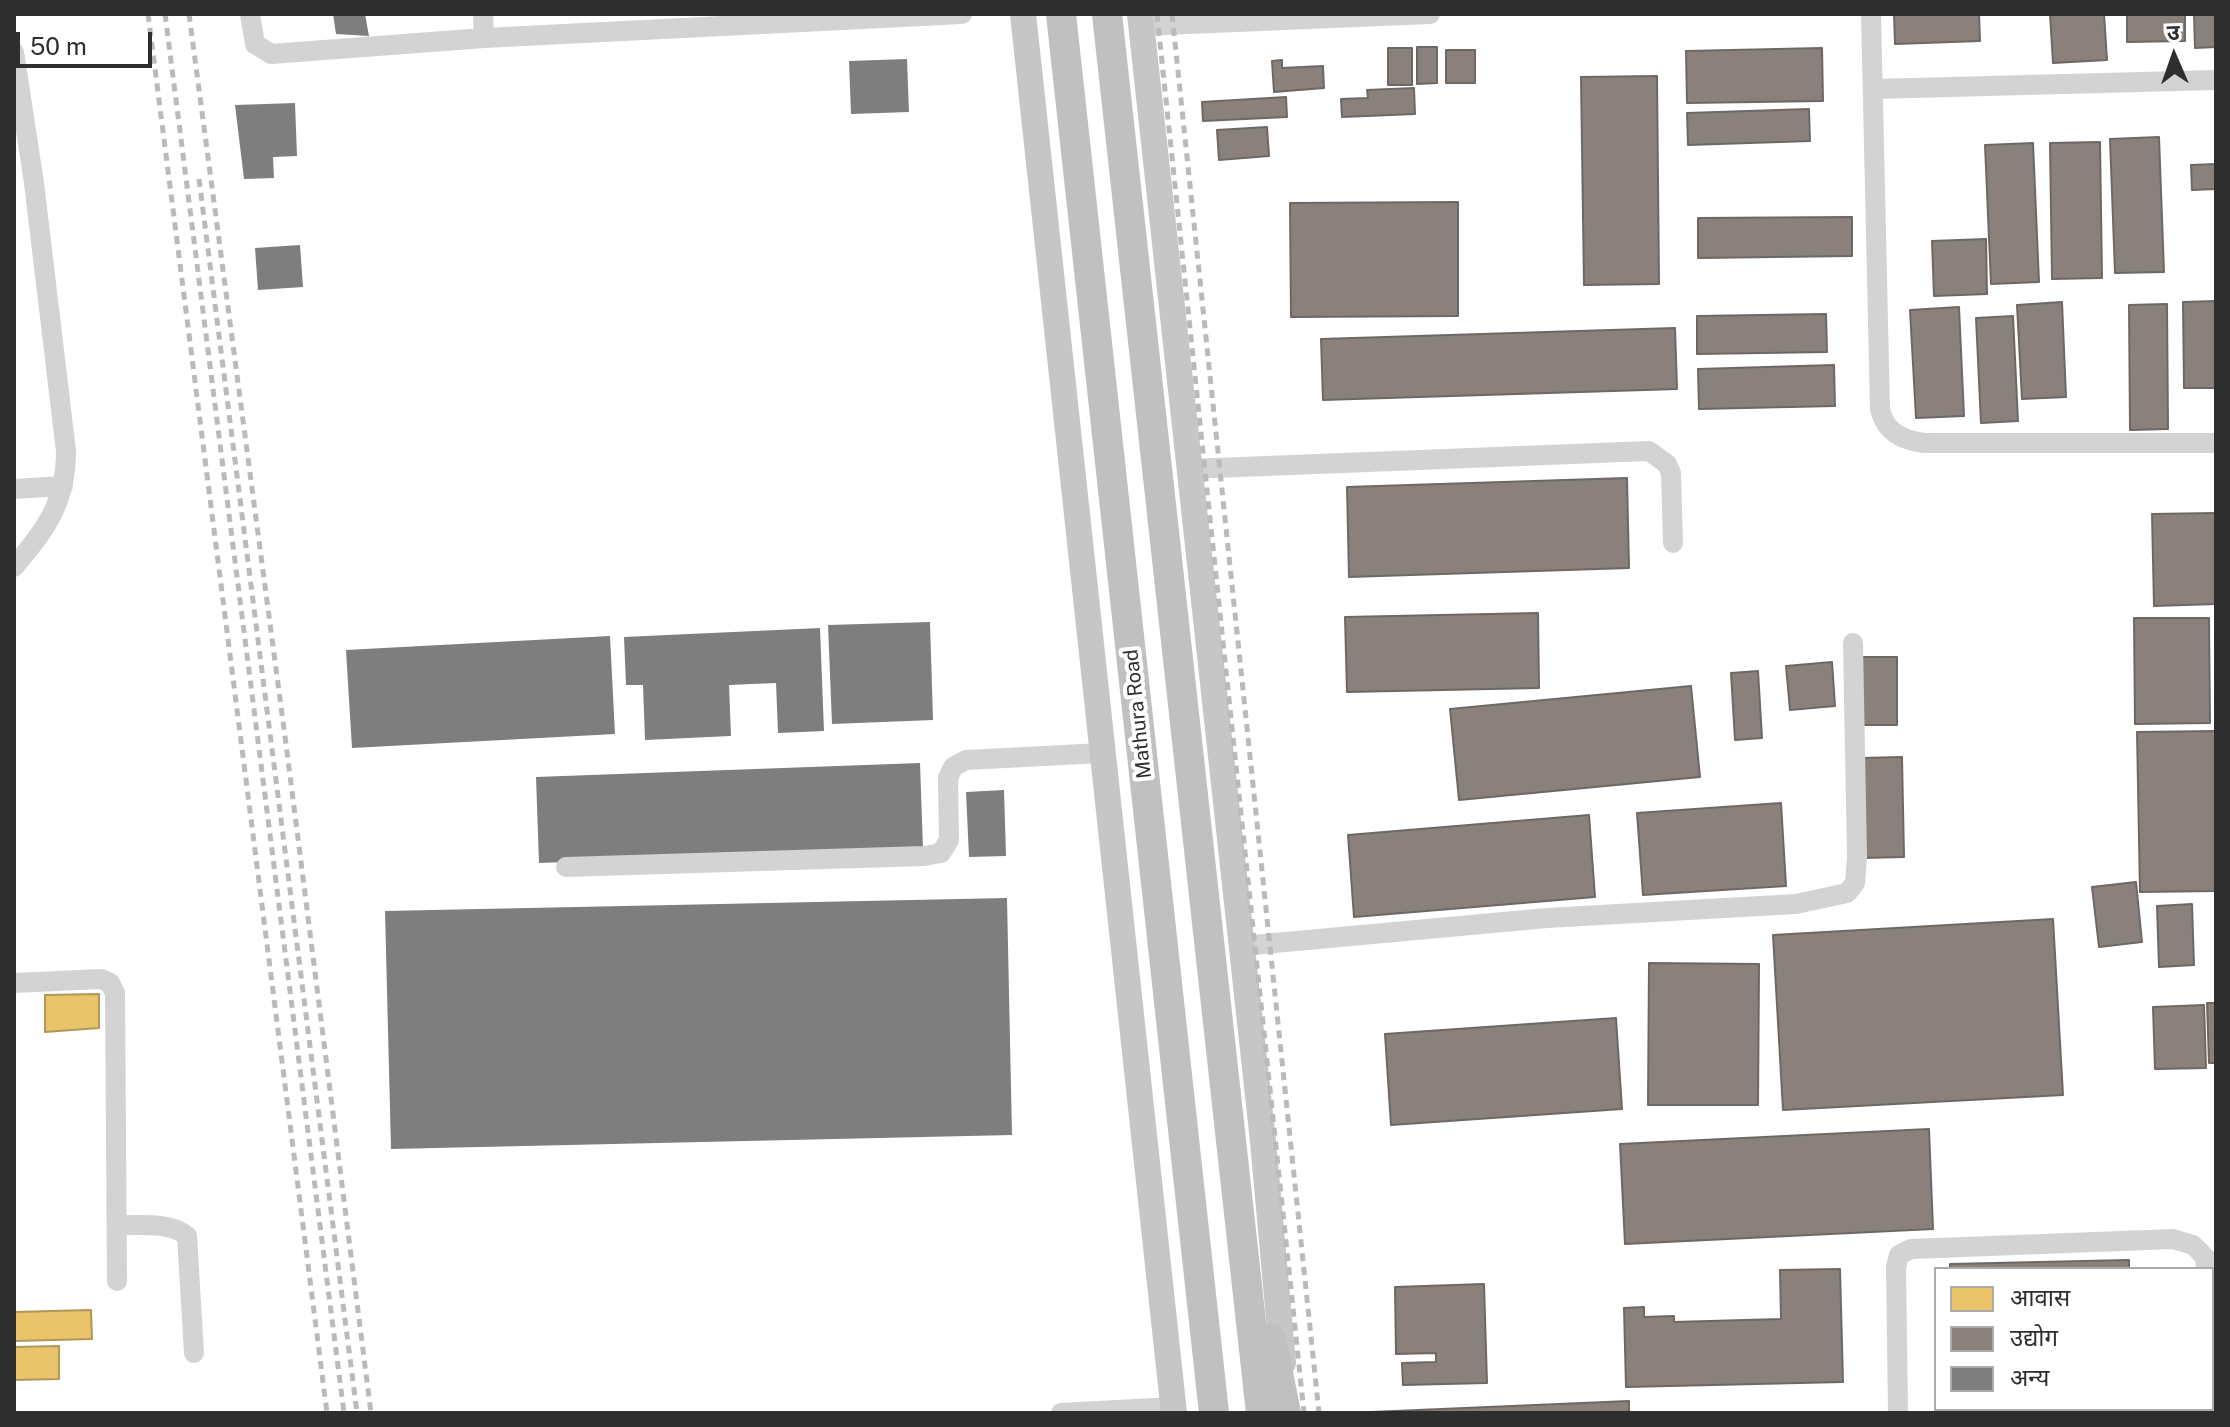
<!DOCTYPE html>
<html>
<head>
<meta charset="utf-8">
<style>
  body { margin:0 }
  #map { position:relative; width:2230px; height:1427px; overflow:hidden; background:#fff; font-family:"Public Sans","Noto Sans Devanagari",sans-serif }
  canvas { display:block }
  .frame { position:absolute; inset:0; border:16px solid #2e2e2e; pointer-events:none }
  .legend { position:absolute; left:1934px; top:1267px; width:280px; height:144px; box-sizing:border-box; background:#fff; border:2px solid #ababab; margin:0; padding:10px 14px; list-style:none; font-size:24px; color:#2e2e2e }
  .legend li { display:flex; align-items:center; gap:16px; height:40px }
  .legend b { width:40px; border:2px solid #ababab }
  .north { position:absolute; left:2134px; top:16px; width:80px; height:80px; -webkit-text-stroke:6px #fff; paint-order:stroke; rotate:358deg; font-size:22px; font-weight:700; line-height:32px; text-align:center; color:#2e2e2e }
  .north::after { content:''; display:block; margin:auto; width:28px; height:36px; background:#2e2e2e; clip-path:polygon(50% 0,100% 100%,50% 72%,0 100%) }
  .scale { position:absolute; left:16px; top:32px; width:136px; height:36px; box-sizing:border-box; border:4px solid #2e2e2e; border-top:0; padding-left:10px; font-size:24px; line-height:28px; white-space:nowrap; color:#2e2e2e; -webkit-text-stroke:6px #fff; paint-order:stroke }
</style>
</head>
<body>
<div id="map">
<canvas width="2230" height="1427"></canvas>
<div class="frame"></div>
<ul class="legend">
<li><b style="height:22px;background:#e9c46a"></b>आवास</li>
<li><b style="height:22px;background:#8a817c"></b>उद्योग</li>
<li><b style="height:22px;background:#7e7e7e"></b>अन्य</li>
</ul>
<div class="north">उ</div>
<div class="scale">50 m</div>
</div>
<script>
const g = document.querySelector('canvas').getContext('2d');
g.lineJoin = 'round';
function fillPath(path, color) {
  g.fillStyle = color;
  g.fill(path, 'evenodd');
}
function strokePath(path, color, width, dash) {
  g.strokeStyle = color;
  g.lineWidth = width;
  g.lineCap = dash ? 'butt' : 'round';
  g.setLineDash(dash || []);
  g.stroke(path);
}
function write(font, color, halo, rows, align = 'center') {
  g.font = font + ' "Public Sans",sans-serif';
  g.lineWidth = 8;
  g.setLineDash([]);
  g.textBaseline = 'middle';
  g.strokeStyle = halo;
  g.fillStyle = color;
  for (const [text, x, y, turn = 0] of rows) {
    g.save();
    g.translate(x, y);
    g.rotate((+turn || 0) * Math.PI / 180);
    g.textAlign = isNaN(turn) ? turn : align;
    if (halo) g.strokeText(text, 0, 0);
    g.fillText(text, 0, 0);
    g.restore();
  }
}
const homes = new Path2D(`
  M99 994V1028L45 1032V995Z
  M91 1310 92 1339 14 1341V1312Z
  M59 1346V1379L14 1380V1347Z`);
fillPath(homes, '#e9c46a');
strokePath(homes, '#b19758', 2);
const industry = new Path2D(`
  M1894 14H1979L1980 41 1895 44Z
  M2050 14H2104L2107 60 2053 63Z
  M2127 14H2185V41L2127 42Z
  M2194 14H2216V47L2195 48Z
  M1417 47H1437V83L1417 84Z
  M1388 48H1412V85H1388Z
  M1822 48 1823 101 1687 103 1686 51Z
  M1446 50H1475V83H1446Z
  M1282 60V68L1323 66 1324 88 1274 92 1272 61Z
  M1657 76 1659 284 1584 285 1581 77Z
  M1414 88 1415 114 1342 117 1341 99 1368 98 1367 90Z
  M1286 97 1287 117 1203 121 1202 102Z
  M1809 109 1810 141 1688 145 1687 113Z
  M1267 127 1269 156 1219 160 1217 130Z
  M2159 137 2164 272 2115 273 2110 139Z
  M2100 142 2102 278 2052 279 2050 143Z
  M2033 143 2039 282 1991 284 1985 145Z
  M2216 164V189L2192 190 2191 165Z
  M1458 202V316L1291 317 1290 203Z
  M1852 217V256L1698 258V218Z
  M1986 239 1987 294 1934 296 1932 241Z
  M2216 301V388H2184L2183 302Z
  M2062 302 2066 397 2022 399 2017 305Z
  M2167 304 2168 429 2130 430 2129 305Z
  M1959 307 1964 416 1916 418 1910 310Z
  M1826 314 1827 352 1697 354V316Z
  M2013 316 2018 421 1981 423 1976 318Z
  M1675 328 1677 389 1323 400 1321 339Z
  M1834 365 1835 406 1699 409 1698 369Z
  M1627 478 1629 568 1349 577 1347 487Z
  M2216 513V604L2154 606 2152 514Z
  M1538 613 1539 688 1347 692 1345 617Z
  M2134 618H2209L2210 723 2135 724Z
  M1859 657H1897V725H1859Z
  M1832 662 1835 706 1790 710 1786 666Z
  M1758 671 1762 738 1735 740 1731 673Z
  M1691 686 1700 777 1459 800 1450 709Z
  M2216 731V891L2140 892 2137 732Z
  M1902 757 1904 857 1863 858 1861 758Z
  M1781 803 1786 886 1643 895 1637 813Z
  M1589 815 1595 897 1354 917 1348 835Z
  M2136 882 2142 942 2099 947 2092 887Z
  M2192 904 2194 965 2159 967 2157 906Z
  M2053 919 2063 1095 1783 1110 1773 935Z
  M1649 963 1759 964 1758 1105H1648Z
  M2207 1003H2216V1063H2209Z
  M2204 1005 2206 1068 2155 1069 2153 1007Z
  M1616 1018 1622 1109 1391 1125 1385 1034Z
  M1929 1129 1933 1229 1625 1244 1620 1144Z
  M2129 1260V1269H1950V1264Z
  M1840 1269 1843 1382 1626 1387 1624 1308 1644 1307V1317L1674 1316V1322L1781 1319 1780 1270Z
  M1484 1284 1487 1383 1403 1385 1402 1363 1436 1362V1353L1396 1354 1395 1287Z
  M1629 1401V1413L1371 1412Z`);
fillPath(industry, '#8a817c');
strokePath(industry, '#6e6865', 2);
fillPath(new Path2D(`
  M333 14H365L369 36 336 34Z
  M907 59 909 112 851 114 849 61Z
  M295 103 297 156 273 157 274 178 244 179 235 105Z
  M300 245 303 287 258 290 255 248Z
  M930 622 933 720 832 724 828 625Z
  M820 628 824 731 778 733 776 683 729 685 731 736 645 740 643 685H626L624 637Z
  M610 636 615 734 352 748 346 650Z
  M920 763 923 849 539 863 536 777Z
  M1004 790 1006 856 969 857 966 792Z
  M1007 898 1012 1135 391 1149 385 911Z`), '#7e7e7e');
strokePath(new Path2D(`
  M250 14 255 44 271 54 484 38 962 14
  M483 14 484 38
  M1871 14 1880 409C1885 432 1902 440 1924 443H2216
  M1141 26 1430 14
  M14 52 34 183 66 451C66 503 46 529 14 567
  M1874 89 2216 80
  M1189 469 1649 451 1667 464 1671 473 1673 543
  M14 489 63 486
  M566 867 924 856 941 853 949 840 948 778 953 767 966 760 1102 753
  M1242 946 1547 918 1796 904 1847 893 1855 883 1857 857 1853 643
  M14 983 101 979 110 983 115 993 117 1281
  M117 1225C138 1226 170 1221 187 1236L194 1353
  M2212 1384 2214 1413
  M1061 1413 1173 1407
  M1898 1413 1896 1267 1899 1255 1911 1249 2173 1239 2193 1245 2205 1257 2206 1269`), '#d3d3d3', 20);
strokePath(new Path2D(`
  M1023 14 1174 1413
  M1140 14 1263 1141 1283 1363`), '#c6c6c6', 26);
strokePath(new Path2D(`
  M1061 14 1214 1413
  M1107 14 1261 1413
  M1271 1338 1286 1413`), '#c0c0c0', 30);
strokePath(new Path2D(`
  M148 14 327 1413
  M165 14 344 1413
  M189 14 286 744 371 1413
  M1157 14 1304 1413
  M1172 14 1319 1413
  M199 179 357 1413`), '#bababa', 5, [8, 6]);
write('20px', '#2e2e2e', '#fff', [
  ["Mathura Road",1138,714,-96]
]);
</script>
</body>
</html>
